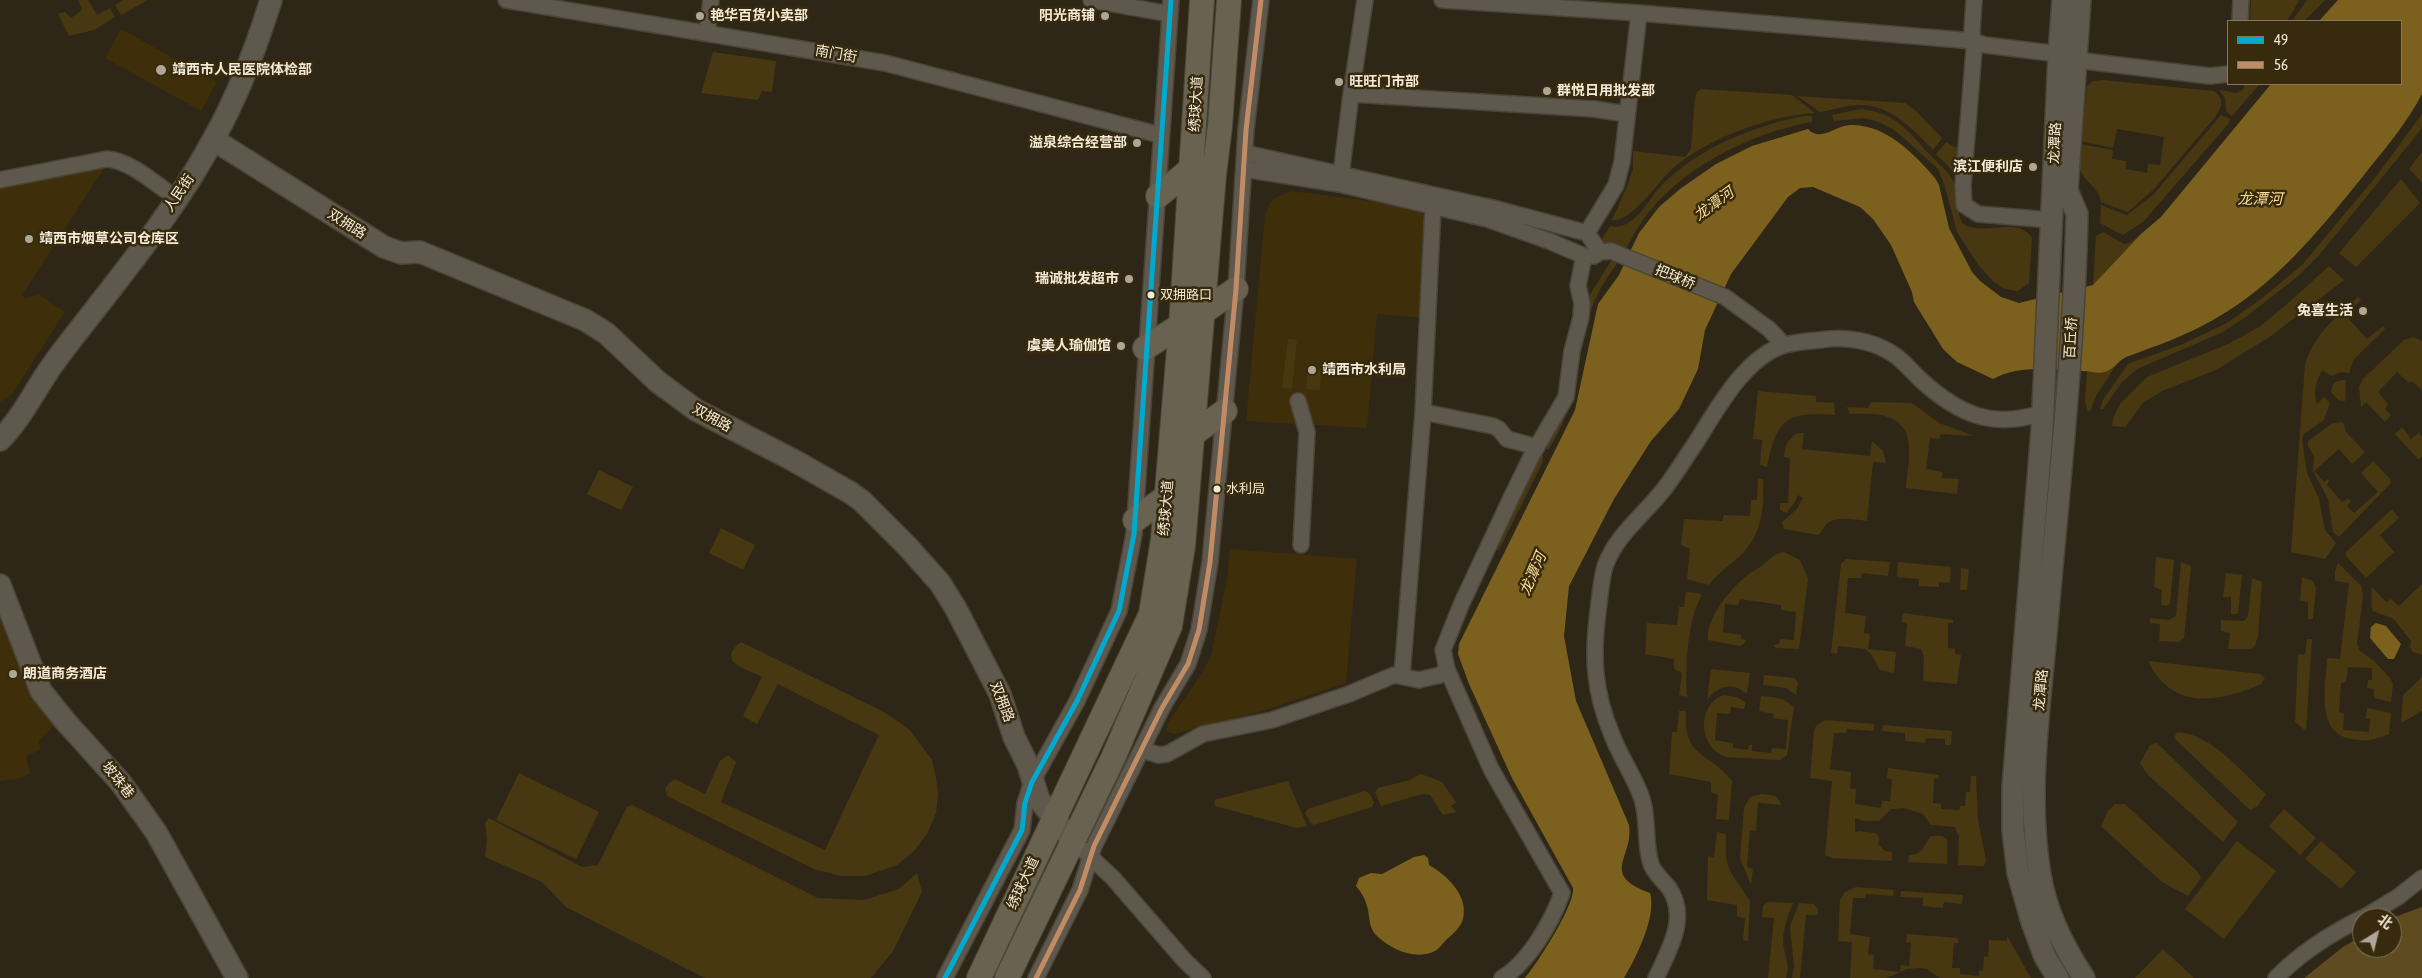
<!DOCTYPE html>
<html>
<head>
<meta charset="utf-8">
<style>
  body { margin:0 }
  #map { position:relative; width:2422px; height:978px; overflow:hidden; background:#2e2717; font-family:"Asap Condensed","Noto Sans SC",sans-serif }
  canvas { display:block }
  .legend { position:absolute; left:2227px; top:20px; width:175px; height:65px; box-sizing:border-box; background:#382b0d; border:1px solid #83785f; margin:0; padding:6px 9px; list-style:none; font-size:15px; color:#f3ebda }
  .legend li { display:flex; align-items:center; gap:10px; height:25px }
  .legend b { width:25px; border:1px solid #83785f }
  .north { position:absolute; left:2352px; top:908px; width:50px; height:50px; box-sizing:border-box; background:#382b0d; border:1px solid #83785f; border-radius:50%; rotate:36deg; font-size:14px; font-weight:700; line-height:20px; text-align:center; color:#f3ebda }
  .north::after { content:''; display:block; margin:auto; width:18px; height:22px; background:#aea696; clip-path:polygon(50% 0,100% 100%,50% 72%,0 100%) }
</style>
</head>
<body>
<div id="map">
<canvas width="2422" height="978"></canvas>
<ul class="legend">
<li><b style="height:6px;background:#00a9ce"></b>49</li>
<li><b style="height:6px;background:#c18c65"></b>56</li>
</ul>
<div class="north">北</div>
</div>
<script>
const g = document.querySelector('canvas').getContext('2d');
g.lineJoin = 'round';
function fillPath(path, color) {
  g.fillStyle = color;
  g.fill(path, 'evenodd');
}
function strokePath(path, color, width, dash) {
  g.strokeStyle = color;
  g.lineWidth = width;
  g.lineCap = dash ? 'butt' : 'round';
  g.setLineDash(dash || []);
  g.stroke(path);
}
function write(font, color, halo, rows, align = 'center') {
  g.font = font + ' "Asap Condensed","Noto Sans SC",sans-serif';
  g.lineWidth = 5;
  g.setLineDash([]);
  g.textBaseline = 'middle';
  g.strokeStyle = halo;
  g.fillStyle = color;
  for (const [text, x, y, turn = 0] of rows) {
    g.save();
    g.translate(x, y);
    g.rotate((+turn || 0) * Math.PI / 180);
    g.textAlign = isNaN(turn) ? turn : align;
    if (halo) g.strokeText(text, 0, 0);
    g.fillText(text, 0, 0);
    g.restore();
  }
}
fillPath(new Path2D(`
  M121 29 217 82 201 111 105 58Z
  M108 162 22 295 25 299 38 294 65 312 12 394 0 402V185Z
  M1291 191 1377 202 1420 211 1425 219 1423 318 1377 314 1367 428 1246 421 1265 215 1270 203 1277 197Z
  M1230 549 1357 559 1346 683 1263 711 1185 731 1174 734 1167 732V724L1200 676 1211 656 1227 579Z
  M0 606 35 700 56 723 39 741 40 750 26 756 30 774 17 779 0 781Z`), '#3e2f0a');
fillPath(new Path2D(`
  M78 0H88L97 15 110 8 115 17 94 30 69 36 58 14 65 12 71 18 82 10Z
  M124 0H148L121 15 115 5Z
  M2251 0H2298L2299 1 2287 21H2250Z
  M2307 0H2325L2304 21H2292Z
  M713 52 776 61 772 92 762 91 758 100 701 93Z
  M2103 80 2214 91C2225 99 2222 107 2215 117L2155 188 2128 212 2101 202C2099 187 2084 182 2080 169 2077 161 2079 152 2079 144L2113 150 2112 159 2126 161V169L2147 173 2148 164 2160 165 2164 137 2117 129 2113 148 2081 141 2087 86 2093 81Z
  M2244 84H2260L2232 116 2226 111 2225 98 2219 90 2237 93 2244 89Z
  M1701 89 1792 95 1815 113C1768 116 1707 138 1671 170 1657 183 1631 223 1612 220L1628 184 1633 169V151L1685 157 1691 149 1695 98 1697 92Z
  M1797 96 1905 103 1916 111 1942 138 1933 150C1912 129 1892 105 1859 105 1846 105 1833 110 1820 112Z
  M1861 109C1898 113 1909 133 1933 158 1940 165 1949 171 1953 181 1958 195 1956 210 1962 223 1983 238 2017 215 2032 238L2029 283 2018 291 2005 289 1994 282 1979 266 1957 232 1945 187 1938 169 1906 140 1893 129 1876 121 1864 118 1834 121 1832 115Z
  M2422 114V127L2419 132 2320 254 2297 277 2247 316 2223 332 2137 369 2122 382 2103 409H2100L2103 400 2128 364 2183 344 2227 323 2261 299 2302 265 2378 174Z
  M2221 115 2230 119 2229 123 2143 222 2123 235 2100 223 2101 205 2127 215 2154 194Z
  M1803 116H1812V122C1755 132 1691 163 1653 207 1641 220 1633 237 1624 252L1602 243 1603 237 1610 226C1633 232 1648 200 1661 186 1698 148 1751 127 1803 116Z
  M1946 142 1955 147 1960 146 1957 163 1952 170 1936 154Z
  M2422 152V182L2409 169Z
  M2401 179 2420 203 2356 267 2339 253Z
  M2103 232 2124 244 2130 243 2142 233 2093 285 2096 236Z
  M1614 256 1620 259C1608 276 1595 295 1589 316 1574 365 1579 404 1548 450L1543 446 1586 301Z
  M2329 266 2344 280 2271 336 2216 370 2162 391 2143 403 2125 427 2112 426 2113 418 2120 404 2147 377 2228 344 2259 327 2285 306Z
  M2358 297 2361 300 2345 315 2367 339 2383 326 2385 329 2354 359 2349 373 2341 372 2331 376 2323 370C2316 379 2313 393 2317 404L2324 397 2330 403 2324 420 2304 434 2302 439 2307 473 2319 499 2325 530 2336 543 2325 559 2291 552 2305 365C2313 335 2336 317 2358 297Z
  M2413 337 2422 341V390L2412 381 2409 383 2397 372 2378 392 2388 404 2385 409 2391 415 2385 422 2366 402 2361 407 2359 387 2363 379 2404 340Z
  M1288 339 1297 340 1292 389 1282 387Z
  M2117 364 2097 394 2090 411 2088 412 2085 401 2087 371C2099 373 2108 372 2117 364Z
  M1308 369 1321 370 1320 390 1306 389Z
  M2346 380 2345 401 2338 400 2331 392C2333 382 2336 380 2346 380Z
  M1758 391 1816 396V402L1834 403 1835 415C1786 412 1777 418 1767 467L1760 465 1762 440 1753 439Z
  M1871 402 1912 403 1939 423 1974 436 1940 434V439L1930 438 1926 469 1942 472V478L1959 479 1957 494 1906 488C1908 462 1919 425 1885 416 1875 413 1861 414 1850 414L1847 407 1868 408Z
  M2343 422 2346 432 2365 452 2352 464 2339 449 2314 471 2324 482 2328 479 2329 481 2327 485 2342 502 2348 498 2351 501 2347 506 2354 513 2378 492 2361 473 2373 461 2390 479 2391 483 2339 537 2333 532 2328 499 2313 471 2314 456 2308 446V441L2333 423Z
  M2402 427 2411 439 2419 433 2422 437V457L2418 459 2395 434Z
  M1798 433H1804L1802 449 1870 456 1872 441 1883 451 1886 463 1873 462 1867 521C1855 520 1835 515 1826 525 1823 528 1822 532 1818 535L1784 529 1782 522 1797 509 1803 498 1798 495 1795 502 1786 513 1780 510V503H1788L1790 458 1784 457C1785 446 1787 439 1798 433Z
  M1540 453 1543 456V461L1499 550 1492 548Z
  M599 470 633 487 621 510 587 494Z
  M1758 479H1763C1764 507 1763 531 1743 553 1733 564 1718 572 1709 585L1687 579 1690 549 1681 545 1684 519 1722 521 1724 515 1750 516 1751 500H1757Z
  M2392 509 2399 518 2380 535 2394 552 2366 578 2346 556V552Z
  M721 528 755 545 743 570 709 553Z
  M1784 552 1800 560 1808 579 1799 649 1776 648 1773 645 1779 644 1780 639 1794 640 1796 612 1781 610V605L1740 599 1738 605 1725 604 1723 632 1741 635V639L1746 640 1745 643 1740 646 1708 640C1706 618 1729 591 1745 577 1751 572 1758 569 1764 564 1771 558 1774 554 1784 552Z
  M2156 557 2174 560 2170 604 2166 606 2161 605 2162 590 2154 587Z
  M1846 559 1890 562 1888 576 1862 573 1861 578H1848L1845 613 1866 616 1864 633 1870 634 1868 649 1896 652 1894 673 1880 670 1871 654 1865 649 1838 646 1837 654 1831 653 1841 564Z
  M1898 562 1951 567 1950 583 1939 582V587L1919 586V579L1897 577Z
  M2181 562 2191 566 2184 638 2179 642 2159 641 2160 624 2150 623V618L2169 620 2176 616Z
  M2338 563 2361 586 2363 596 2357 644 2360 651 2374 661 2390 678 2393 684 2391 702 2374 698V689L2367 688 2368 680H2372V668L2348 667 2346 682 2341 683 2339 712 2344 714 2343 730 2369 732 2370 719H2366L2367 708 2391 713 2389 734C2375 740 2366 742 2351 739 2315 732 2326 686 2327 658L2340 659 2349 583 2335 581V571Z
  M1961 568 1969 569 1967 590H1960Z
  M2226 573 2242 575 2238 614H2231V597H2223Z
  M2302 577 2313 581 2316 588 2313 619H2308V602L2300 601Z
  M2252 578 2262 582 2258 636 2255 645 2251 649H2228L2230 633 2221 631V620L2244 621 2248 616Z
  M2422 584V655L2413 652 2410 647 2411 641 2394 619 2373 611C2370 604 2373 594 2371 586L2386 602 2391 599 2399 606Z
  M1686 592 1698 593 1702 595C1687 619 1685 669 1687 697L1679 695 1682 673 1674 669V659L1645 654 1647 623 1677 625 1679 607H1684Z
  M1903 613 1953 620V623H1948V648L1955 649V654L1961 655 1957 684 1923 681 1924 656 1921 649 1905 646 1907 624 1902 622Z
  M2307 639H2312L2306 731 2295 722 2298 655 2305 654Z
  M741 642 884 712 909 729 932 760 936 778 938 794 936 813 927 834 914 851 897 865 865 876H841L814 869 667 796 665 789 669 783 675 779 705 794 720 761 728 755 736 762 721 802 825 850 879 735 778 684 757 724 743 716 762 677C746 668 715 662 741 642Z
  M2148 661 2260 674 2265 678 2261 684C2219 702 2173 712 2148 661Z
  M1711 669 1750 673 1747 694C1733 681 1717 686 1707 700Z
  M1764 675 1795 678 1798 683 1796 695 1786 688 1763 685Z
  M2422 677V711L2401 723 2403 695Z
  M1724 695 1736 697 1746 702 1744 709 1731 707 1730 714 1717 713 1715 740 1733 743V748L1748 750 1749 745H1752V751L1771 753 1772 748 1786 749 1788 720 1773 718 1774 714 1759 711 1761 696C1775 697 1784 698 1794 707L1787 755 1780 760 1726 757C1696 747 1698 702 1724 695Z
  M1679 711H1686C1682 759 1711 752 1732 781L1729 820 1716 819 1718 795 1711 792V782L1669 774 1672 732H1677Z
  M1825 720 1874 724V731L1847 729 1846 733H1834L1830 769 1851 772 1850 789H1856L1855 804 1881 808 1882 801H1890L1892 779 1887 778 1888 768 1939 775V778L1934 779 1933 803 1941 804V809L1959 810 1960 806H1965L1966 792H1970L1971 776H1976L1978 820 1986 860 1984 866 1958 865 1959 837 1955 827 1931 825 1923 814 1904 808 1891 809 1879 821H1864L1855 818V833L1858 831 1875 833 1879 837 1878 844 1885 851 1892 852V861L1832 858 1825 855 1832 781 1810 778 1814 731 1816 726Z
  M1883 725 1952 731 1951 745H1945V739L1926 738 1925 743 1905 741V733L1882 731Z
  M2177 732C2212 734 2241 772 2266 794L2258 806 2250 810 2174 738Z
  M2157 743 2238 822 2223 842 2148 775 2140 763 2150 745Z
  M519 773 599 812 576 859 496 820Z
  M1421 774 1442 782 1456 802 1451 806 1456 812 1443 815 1430 795 1422 794 1381 806 1375 792 1378 788 1410 780Z
  M1288 781 1307 826 1297 828 1215 806 1214 800Z
  M1364 791 1369 793 1374 802 1372 807 1314 825 1310 822 1305 813 1308 809Z
  M1762 794 1776 796 1782 805 1758 803 1756 831 1750 830 1747 867 1753 869 1751 885 1740 858 1744 808 1750 797Z
  M2115 804H2125L2197 871 2201 878 2188 896 2162 882 2101 826 2108 811Z
  M632 805 818 898 864 900 899 889 917 873 922 892 893 951 871 978H705L566 907 542 882 485 857 487 838 485 823 489 818 582 867 598 865 627 807Z
  M2284 809 2316 838 2300 855 2269 826Z
  M1717 832 1726 834C1724 872 1731 871 1750 901L1748 941 1743 940 1745 919 1737 916V905L1707 900 1708 856 1714 857Z
  M1931 836H1942L1947 839V864L1908 862 1909 855C1923 855 1924 845 1931 836Z
  M2237 841 2276 871 2224 939 2185 909Z
  M2321 841 2356 872 2341 889 2305 859Z
  M1856 887 1894 890 1893 896 1866 894 1865 898H1853L1850 934 1870 937 1868 954 1874 955 1873 969 1900 972 1901 965 1909 966 1911 943 1906 942 1907 934 1958 938V943H1954L1952 968H1960V974L1979 976V971L1983 970 1984 956 1988 957 1989 940 2007 941V936L2031 978H1940L1927 969 1919 968 1907 969 1887 978H1850L1852 942 1838 941 1840 900 1845 892Z
  M1901 891 1963 895 1962 904 1944 902 1943 908 1923 906V898L1900 897Z
  M1767 902 1793 903C1788 915 1783 928 1783 942 1784 954 1791 967 1786 978H1768L1774 918 1762 917 1763 906Z
  M1799 903 1814 904 1818 909V915H1806L1800 978H1792L1794 967 1790 926Z
  M2163 949 2194 978H2135Z`), '#483812');
fillPath(new Path2D(`
  M2422 907V978H2304L2343 947 2362 936V948H2392V918Z`), '#5e4b1f');
fillPath(new Path2D(`
  M2338 0H2422V94C2406 125 2382 152 2360 180 2316 234 2275 285 2213 320 2185 336 2156 346 2126 357 2118 361 2114 369 2105 372 2097 374 2090 371 2082 371 2052 370 2021 364 1993 379L1957 362 1943 349 1914 302 1912 292 1891 245 1873 219 1860 207 1813 187 1800 188 1788 197 1731 274 1705 330 1698 369 1679 409 1651 441 1614 499 1569 586 1564 636 1576 701 1629 825C1634 858 1599 874 1650 893 1657 916 1636 958 1624 978H1525C1537 964 1575 905 1573 888L1512 778 1469 684 1458 654 1459 644 1575 410 1598 304 1619 275 1639 233 1659 207 1680 189 1716 164 1752 146 1808 129C1819 141 1832 129 1844 126 1851 124 1860 125 1867 127 1894 133 1918 158 1935 178L1939 185 1949 228 1972 272 1980 281 2001 297 2019 303 2093 285 2142 233 2161 217 2271 84H2401V21H2319Z
  M2376 623 2386 626 2401 644 2394 659H2388L2370 638 2371 627Z
  M1424 855 1428 858 1429 865C1447 875 1469 896 1463 919 1461 927 1452 935 1446 940 1443 943 1439 949 1435 951 1415 961 1390 949 1376 935 1368 927 1370 915 1367 906 1365 898 1361 892 1356 886L1359 878 1371 873 1382 874 1414 857Z`), '#7c611e');
const street = new Path2D(`
  M506 0 885 63 1160 135
  M1091 0 1170 14
  M1442 0 1639 13 1973 41 1985 45 2059 54
  M1974 0 1972 32 1974 50 1963 185 1964 205 1978 214 2051 220
  M2240 21 2241 0
  M707 32 711 0
  M2076 60 2210 76 2228 74
  M1351 94 1594 109 1627 114
  M1244 169 1339 184 1487 219 1549 241 1584 256H1594L1600 252 1587 233 1493 208 1245 153
  M1341 175 1351 94 1365 0
  M0 180 107 159C129 161 148 178 165 190
  M1587 233 1616 185 1622 162 1639 13
  M1600 252 1611 251 1725 297 1769 329 1784 345
  M1298 401 1307 432 1301 545
  M1423 412 1493 426 1499 429 1507 439 1537 447
  M1402 675 1423 412 1433 207
  M1142 750 1159 755 1167 754 1203 734 1272 720 1349 694 1394 675 1419 680 1440 675 1447 669
  M1083 850 1113 878 1185 961 1203 978
  M2363 918 2398 897 2422 878
  M945 978 1022 830 1025 803 1032 782 1077 701 1119 611 1134 534 1171 0
  M1036 978 1080 890 1094 846 1162 708 1188 664 1199 630 1210 562 1236 289 1246 130 1261 0
  M1502 978C1528 963 1552 922 1562 893L1491 769 1447 669 1443 650 1461 605 1511 498 1532 455 1566 397 1572 351 1581 317 1582 303 1578 286 1584 256
  M1656 978C1669 950 1689 917 1669 888 1663 880 1654 873 1651 864 1644 843 1649 820 1642 799 1635 777 1620 757 1612 735 1594 692 1592 657 1598 611 1600 596 1601 581 1605 566 1616 536 1641 517 1660 494 1673 479 1683 461 1695 444 1716 411 1745 356 1785 345 1796 342 1809 341 1820 340 1844 336 1872 340 1893 354 1904 361 1912 372 1922 381 1960 415 1993 429 2042 413
  M2276 978C2301 952 2330 934 2362 918`);
const secondary = new Path2D(`
  M2080 0 2067 190 2077 214C2074 350 2059 486 2047 622 2040 705 2026 792 2040 875 2046 911 2064 948 2084 978
  M214 140 384 247 401 253 420 252 585 320 606 333 658 382 696 410 793 460 851 493 862 501 907 546 940 583 955 607 1000 694 1014 737 1028 765 1039 800 1073 841
  M0 440C24 416 38 383 59 356 112 286 171 218 213 140 238 96 256 48 271 0
  M0 585 41 691 65 721 121 783 156 832 237 978
  M2058 978 2045 957 2032 922 2018 873 2013 830V787L2042 430 2059 54 2063 0`);
const primary = new Path2D(`
  M1158 196 1192 168
  M1202 313 1236 289
  M1145 348 1181 325
  M1193 434 1225 411
  M1135 520 1167 496
  M979 978 1151 614 1163 539 1181 325 1202 0
  M1007 978 1113 758 1170 626 1183 546 1214 175 1220 126 1229 0`);
strokePath(street, '#4a4538', 18);
strokePath(secondary, '#4a4538', 24);
strokePath(primary, '#4a4538', 26);
strokePath(street, '#5e584d', 15);
strokePath(secondary, '#5e584d', 21);
strokePath(primary, '#696251', 24);
strokePath(new Path2D(`
  M945 978 1022 830 1025 803 1032 782 1077 701 1119 611 1134 534 1171 0`), '#00a9ce', 5);
strokePath(new Path2D(`
  M1036 978 1080 890 1094 846 1162 708 1188 664 1199 630 1210 562 1236 289 1246 130 1261 0`), '#c18c65', 5);
for (const [x, y, r, color] of [
  [700,16,5,"#aea696"],
  [1105,16,5,"#aea696"],
  [161,70,6,"#aea696"],
  [1339,82,5,"#aea696"],
  [1547,91,5,"#aea696"],
  [1137,143,5,"#aea696"],
  [2033,167,5,"#aea696"],
  [29,239,5,"#aea696"],
  [1129,279,5,"#aea696"],
  [1151,295,4.5,"#f3ebda"],
  [2363,311,5,"#aea696"],
  [1121,346,5,"#aea696"],
  [1312,370,5,"#aea696"],
  [1217,489,4.5,"#f3ebda"],
  [13,674,5,"#aea696"]
]) {
  const dot = new Path2D();
  dot.arc(x, y, r, 0, 2 * Math.PI);
  g.fillStyle = color;
  g.fill(dot);
  strokePath(dot, '#382b0d', 2);
}
write('13px', '#f3ebda', '#382b0d', [
  ["双拥路口",1160,295],
  ["水利局",1226,489]
], 'left');
write('bold 14px', '#f3ebda', '#382b0d', [
  ["艳华百货小卖部",710,16],
  ["阳光商铺",1095,16,"right"],
  ["靖西市人民医院体检部",172,70],
  ["旺旺门市部",1349,82],
  ["群悦日用批发部",1557,91],
  ["溢泉综合经营部",1127,143,"right"],
  ["滨江便利店",2023,167,"right"],
  ["靖西市烟草公司仓库区",39,239],
  ["瑞诚批发超市",1119,279,"right"],
  ["兔喜生活",2353,311,"right"],
  ["虞美人瑜伽馆",1111,346,"right"],
  ["靖西市水利局",1322,370],
  ["朗道商务酒店",23,674]
], 'left');
write('14px', '#f3ebda', '#382b0d', [
  ["南门街",836,54,10],
  ["绣球大道",1196,104,-87],
  ["龙潭路",2055,143,-87],
  ["人民街",179,193,-56],
  ["双拥路",347,224,32],
  ["把球桥",1675,277,22],
  ["百丘桥",2071,338,-87],
  ["双拥路",712,418,29],
  ["绣球大道",1166,508,-85],
  ["龙潭路",2041,690,-85],
  ["双拥路",1002,702,69],
  ["坡珠巷",118,780,52],
  ["绣球大道",1023,883,-65]
]);
write('italic 15px', '#f9da99', '#382b0d', [
  ["龙潭河",2260,199],
  ["龙潭河",1714,204,-36],
  ["龙潭河",1533,574,-67]
]);
</script>
</body>
</html>
